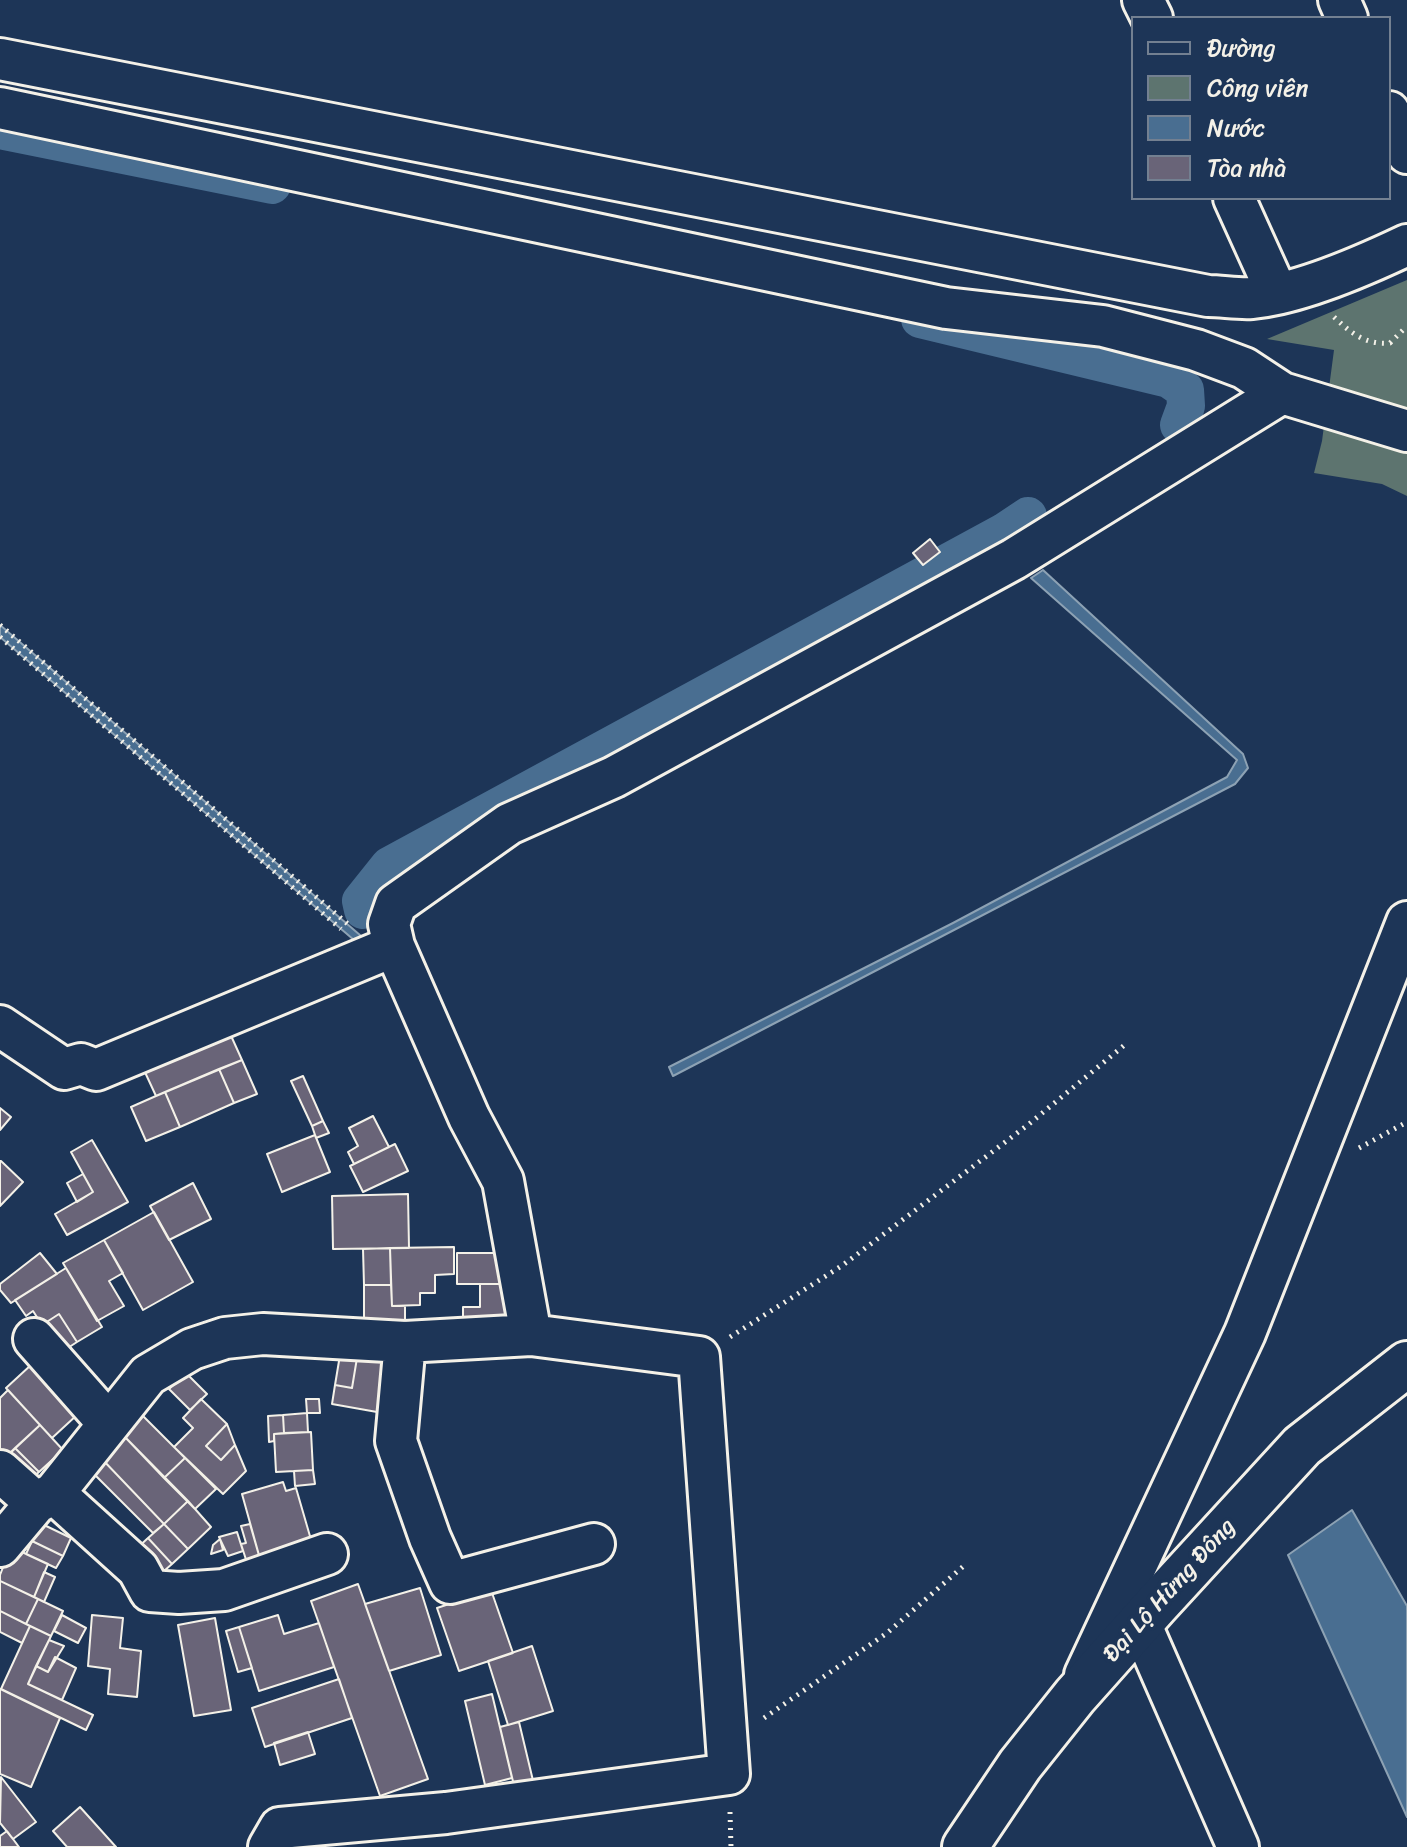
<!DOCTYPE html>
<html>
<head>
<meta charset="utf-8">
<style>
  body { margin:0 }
  #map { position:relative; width:1407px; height:1847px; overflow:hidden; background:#1d3557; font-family:Sriracha,sans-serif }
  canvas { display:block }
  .legend { position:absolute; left:1131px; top:16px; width:260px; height:184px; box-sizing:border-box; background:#1d3557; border:2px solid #738091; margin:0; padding:10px 14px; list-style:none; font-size:24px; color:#f4f1e8 }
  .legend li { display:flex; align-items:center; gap:16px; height:40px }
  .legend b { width:40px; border:2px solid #738091 }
</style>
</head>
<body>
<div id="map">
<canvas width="1407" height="1847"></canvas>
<ul class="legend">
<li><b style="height:10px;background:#1d3557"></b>Đường</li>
<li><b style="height:22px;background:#5d746f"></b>Công viên</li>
<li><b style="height:22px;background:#496e91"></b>Nước</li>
<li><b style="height:22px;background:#696478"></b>Tòa nhà</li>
</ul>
</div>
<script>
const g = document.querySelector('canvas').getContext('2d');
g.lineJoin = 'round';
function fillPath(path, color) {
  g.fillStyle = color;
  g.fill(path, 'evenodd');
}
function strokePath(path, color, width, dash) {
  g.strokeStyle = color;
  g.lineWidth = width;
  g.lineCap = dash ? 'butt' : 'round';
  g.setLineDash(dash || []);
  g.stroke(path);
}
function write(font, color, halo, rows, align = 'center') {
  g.font = font + ' Sriracha,sans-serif';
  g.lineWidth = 7;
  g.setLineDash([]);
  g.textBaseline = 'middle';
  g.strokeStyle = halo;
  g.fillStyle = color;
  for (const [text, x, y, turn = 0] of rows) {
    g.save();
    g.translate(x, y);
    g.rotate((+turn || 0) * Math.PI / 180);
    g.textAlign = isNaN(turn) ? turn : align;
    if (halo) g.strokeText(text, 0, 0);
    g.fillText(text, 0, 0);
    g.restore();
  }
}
fillPath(new Path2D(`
  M1407 280V496L1382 484 1314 473 1322 441 1334 350 1267 339Z`), '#5d746f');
const water = new Path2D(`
  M1043 570 1243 754 1248 768 1235 784 673 1076 669 1067 953 923 1227 777 1237 760 1031 578Z
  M0 625 375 948 368 952 0 637Z
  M1352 1510 1407 1606V1817L1288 1555Z`);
fillPath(water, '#496e91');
strokePath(water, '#8da2b4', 2);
strokePath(new Path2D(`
  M0 130 272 185
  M920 319 1169 379 1185 390 1186 406 1179 425
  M363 910 361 901 389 866 1004 532 1028 516`), '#496e91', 38);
const building = new Path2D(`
  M930 539 940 552 923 565 913 553Z
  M223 1018 242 1060 156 1096 137 1055Z
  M242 1060 257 1094 234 1103 219 1069Z
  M219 1069 234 1103 180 1127 165 1092Z
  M303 1076 323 1121 312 1126 291 1081Z
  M165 1092 180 1127 146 1141 131 1107Z
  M0 1108 11 1117 0 1130Z
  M373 1116 389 1147 354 1164 348 1152 358 1146 349 1128Z
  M323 1121 329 1133 316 1138 312 1126Z
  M315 1135 330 1172 282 1192 267 1154Z
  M92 1140 128 1202 67 1235 55 1214 93 1192 71 1152Z
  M395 1144 408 1171 363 1192 350 1166Z
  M1 1161 23 1182 0 1206V1161Z
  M83 1174 93 1192 77 1202 67 1183Z
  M193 1183 211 1219 169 1240 150 1206Z
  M408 1194 409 1248 333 1249 332 1196Z
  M154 1212 193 1282 143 1310 104 1240Z
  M104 1240 123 1273 109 1281 124 1306 97 1321 63 1263Z
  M454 1247V1274L435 1275V1293H420V1305L392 1306 390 1248Z
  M390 1248 391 1285H364L363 1249Z
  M40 1253 57 1274 11 1303 0 1290V1284Z
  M457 1253H501V1284H457Z
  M66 1268 102 1327 77 1342 59 1314 42 1325 33 1311 26 1316 15 1300Z
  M480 1284H509L510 1323H463V1307H480Z
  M364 1285H391L392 1306H405V1324L364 1325Z
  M59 1314 77 1342 60 1353 42 1325Z
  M44 1353 91 1402 52 1438 6 1388Z
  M340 1355 357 1358 352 1388 335 1385Z
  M357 1358 386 1363 377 1412 332 1404 335 1385 352 1388Z
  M186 1373 207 1394 190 1410 169 1389Z
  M8 1390 40 1425 5 1458 0 1454V1398Z
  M201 1399 227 1424 206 1446 221 1460 235 1445 246 1471 223 1494 174 1447 193 1428 183 1418Z
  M306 1399H319L320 1413H307Z
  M307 1413 308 1432 284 1433 283 1415Z
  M283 1415 284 1433 274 1434V1441L269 1442 268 1416Z
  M143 1416 185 1458 164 1478 124 1436Z
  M227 1424 235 1445 221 1460 206 1446Z
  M40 1425 63 1450 39 1472 15 1448Z
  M311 1432 313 1470 276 1472 274 1434Z
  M124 1436 188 1501 164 1524 101 1458Z
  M15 1448 39 1472 28 1482 5 1458Z
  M101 1458 164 1524 153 1533 89 1469Z
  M185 1458 216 1489 195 1509 164 1478Z
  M313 1470 315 1484 295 1486 294 1471Z
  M283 1482 286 1491 296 1488 314 1550 262 1566 242 1494Z
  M188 1501 211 1527 188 1549 164 1524Z
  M40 1523 71 1538 63 1556 32 1541Z
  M164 1524 188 1549 172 1564 148 1538Z
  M250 1524 262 1566 249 1569 241 1544 246 1543 241 1526Z
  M237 1532 243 1551 228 1556 219 1537Z
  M148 1538 172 1564 157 1577 134 1551Z
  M220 1539 223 1550 211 1554 213 1545Z
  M32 1541 63 1556 56 1568 26 1554Z
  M11 1547 48 1564 34 1597 0 1581V1575Z
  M44 1572 55 1577 44 1602 34 1597Z
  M0 1581 38 1599 26 1624 0 1611Z
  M358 1584 428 1779 380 1796 311 1601Z
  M420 1588 441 1655 389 1671 365 1604Z
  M491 1590 513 1653 459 1671 437 1608Z
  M38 1599 63 1611 51 1636 26 1624Z
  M0 1611 30 1626 22 1643 0 1632Z
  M62 1615 86 1628 78 1643 54 1631Z
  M92 1615 123 1618 120 1648 141 1651 137 1697 108 1694 110 1669 88 1666Z
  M278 1615 284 1634 319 1623 334 1667 259 1691 239 1627Z
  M215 1618 231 1710 194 1716 178 1625Z
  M30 1626 51 1636 28 1684 93 1715 86 1730 1 1689Z
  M239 1627 252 1668 238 1672 226 1631Z
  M49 1640 64 1646 48 1672 36 1666Z
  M532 1646 553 1711 508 1725 488 1661Z
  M55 1657 76 1668 62 1700 28 1684 36 1666 48 1672Z
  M339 1679 352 1718 265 1747 252 1708Z
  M0 1689 60 1718 31 1787 0 1774Z
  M492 1694 512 1778 485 1785 465 1701Z
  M519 1722 535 1789 516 1794 500 1727Z
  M308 1732 315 1754 280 1765 274 1743Z
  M1 1777 36 1822 13 1839 0 1823Z
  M80 1807 116 1847H67L53 1831Z
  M7 1831 19 1847H0V1836Z`);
fillPath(building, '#696478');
strokePath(building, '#f4f1e8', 2);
const minor = new Path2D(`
  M1143 0 1152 18
  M1339 0 1347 18
  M0 59 1208 296C1222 296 1238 299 1252 298 1298 294 1365 265 1407 245
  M0 108 946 308 1103 326 1196 350 1244 368 1282 393
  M1389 112 1407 153
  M1234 198 1277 293
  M0 1026 64 1069 81 1064 96 1070 394 946
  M531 1335 503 1181 469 1117 394 946 389 924 396 904 509 824 614 777 1014 559 1282 393 1407 431
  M34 1339 109 1424
  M405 1342 396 1441 430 1538 450 1583 594 1544
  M0 1471 36 1503
  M54 1493 138 1569 150 1591 179 1593 224 1590 327 1554
  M0 1546 36 1503 54 1493 148 1375 192 1349 225 1338 263 1334 405 1342 531 1335 699 1357 729 1774 446 1813 280 1828 269 1847
  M1140 1623 1238 1847
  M1085 1675 1245 1333 1407 922`);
const tertiary = new Path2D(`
  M965 1847 1020 1765 1075 1696 1156 1605 1302 1446 1407 1364`);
strokePath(minor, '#f4f1e8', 46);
strokePath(tertiary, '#f4f1e8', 50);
strokePath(new Path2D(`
  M1334 317C1351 333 1365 345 1390 343L1407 326
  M0 625 349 925
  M0 637 341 929
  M1359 1148 1407 1122
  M730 1337 843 1265 1029 1124 1127 1043
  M764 1718 887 1633 966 1564
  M730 1812 731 1847`), '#f4f1e8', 5, [2, 6]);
strokePath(minor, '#1d3557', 40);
strokePath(tertiary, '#1d3557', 44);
write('24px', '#f4f1e8', '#1d3557', [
  ["Đại Lộ Hừng Đông",1170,1591,-48]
]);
</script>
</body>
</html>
